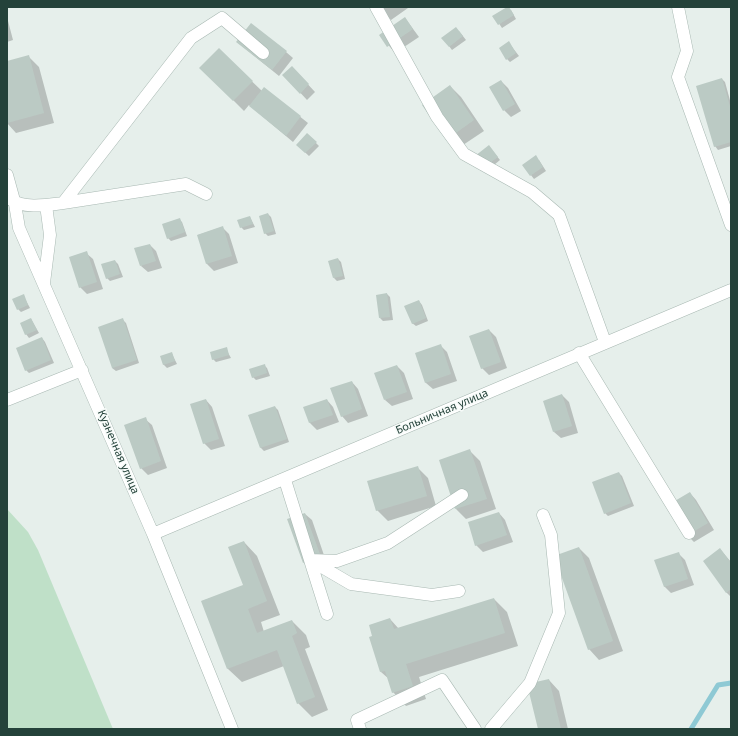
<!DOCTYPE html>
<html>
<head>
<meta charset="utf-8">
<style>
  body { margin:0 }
  #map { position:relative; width:738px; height:736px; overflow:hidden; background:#e6efeb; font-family:"Noto Sans",sans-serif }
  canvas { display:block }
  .frame { position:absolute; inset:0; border:8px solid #24423a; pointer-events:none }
</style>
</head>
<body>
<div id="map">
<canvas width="738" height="736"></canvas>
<div class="frame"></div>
</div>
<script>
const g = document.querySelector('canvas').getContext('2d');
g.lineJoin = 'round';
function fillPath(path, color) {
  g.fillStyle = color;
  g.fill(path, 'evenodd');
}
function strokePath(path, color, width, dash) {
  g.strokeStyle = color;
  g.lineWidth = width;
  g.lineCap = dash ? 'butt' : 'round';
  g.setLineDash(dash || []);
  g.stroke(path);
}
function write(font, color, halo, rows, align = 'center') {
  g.font = font + ' "Noto Sans",sans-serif';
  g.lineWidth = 3;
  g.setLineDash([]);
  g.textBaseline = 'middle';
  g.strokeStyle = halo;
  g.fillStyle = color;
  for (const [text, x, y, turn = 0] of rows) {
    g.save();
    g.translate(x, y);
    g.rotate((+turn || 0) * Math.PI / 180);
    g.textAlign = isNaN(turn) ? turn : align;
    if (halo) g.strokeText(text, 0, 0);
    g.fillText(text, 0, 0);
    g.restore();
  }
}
fillPath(new Path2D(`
  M7 509 28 532 38 550 113 729H7Z`), '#bfe0c8');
fillPath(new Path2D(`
  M379 7H408V8L391 20Z
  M511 10 516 19 502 28 494 16Z
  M7 17 13 40 7 42Z
  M405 18 419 37 395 53 380 35Z
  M459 31 466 40 452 50 443 38Z
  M237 42 286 52 293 58 279 76Z
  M509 43 519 56 510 62 507 59Z
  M219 50 262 91 264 88 308 123 293 142 249 105 244 111 201 68Z
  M28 56 39 67 54 123 16 133 7 123V62Z
  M292 67 315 92 307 100 284 75Z
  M722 79 725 82 731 104V146L718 150 715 146Z
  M501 81 508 88 521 111 511 117 504 110Z
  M450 86 461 97 484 131 457 149Z
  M307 134 319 146 309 156 297 145Z
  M492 150 500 160 488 170Z
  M539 160 546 171 534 179 523 165Z
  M268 214 271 217 276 234 268 236 265 233Z
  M250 217 255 227 244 230 241 227Z
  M179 219 182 222 187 236 171 241 168 238Z
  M222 227 229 234 238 263 214 271 207 264 198 235Z
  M150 245 156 251 162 268 148 272 141 266Z
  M86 253 93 259 103 289 87 294 80 287Z
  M338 259 341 262 345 279 337 281 334 278Z
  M115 261 118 264 123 277 110 281 107 278Z
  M387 294 390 297 393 320 383 321 380 318Z
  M23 295 30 308 21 312 18 309Z
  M419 301 422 305 428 321 416 326 412 323Z
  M31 319 39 333 29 338 26 334Z
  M123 320 126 323 139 363 116 371 112 368Z
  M489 330 496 337 507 368 489 375 482 368Z
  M42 338 45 342 54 363 29 373 26 370Z
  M440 345 447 352 457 381 433 389 426 383 416 354Z
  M226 349 231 358 216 362 213 359Z
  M172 354 177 364 167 368 163 364Z
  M264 365 267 368 270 376 256 380 253 377Z
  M397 366 404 373 413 399 392 406 385 400Z
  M352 382 358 389 368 416 348 423 342 416Z
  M562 395 569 402 578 433 561 438 554 432Z
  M206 400 212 407 225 446 211 450 204 443Z
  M327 400 333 407 339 422 317 430 310 423 304 408Z
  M275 407 278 410 289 442 264 451 261 448 250 416Z
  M145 419 152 425 167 468 148 475 141 468Z
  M470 451 480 461 496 509 466 519 456 509Z
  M417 467 428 478 436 506 388 521 377 510Z
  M619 473 622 476 634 506 608 516 605 513Z
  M690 493 696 500 714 530 694 542 687 535Z
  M499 513 505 520 513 542 483 552 476 545Z
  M305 514 312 520 327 564 311 570 304 563 289 519Z
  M244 542 257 556 280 615 261 622 264 632 292 621 306 635 310 647 305 649 328 710 312 717 298 703 284 666 242 682 228 669 202 601 244 586Z
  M579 548 589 558 623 651 599 660 589 649Z
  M720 549 731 562V597L726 592Z
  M678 553 685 560 694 585 671 593 664 586Z
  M494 599 507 612 518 646 419 677 426 699 406 706 393 692 389 679 381 672 390 619 399 629Z
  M549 680 559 691 568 729H539Z`), '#0003');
strokePath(new Path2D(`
  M691 729 718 685 731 683`), '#8ec9d4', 5);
fillPath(new Path2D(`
  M507 7H509L514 15 498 25 492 16Z
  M405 17 413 29 387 47 379 35Z
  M251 23 287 51 272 70 236 42Z
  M456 27 463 36 449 47 441 38Z
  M509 41 516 53 506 60 499 48Z
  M219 48 253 81 233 101 199 68Z
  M29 55 44 113 7 123V61Z
  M292 66 309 84 300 94 282 75Z
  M722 78 731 110V142L714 147 696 86Z
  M501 80 515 104 503 111 489 87Z
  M450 85 474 120 446 140 422 105Z
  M264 87 301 116 286 136 249 106Z
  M307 133 317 142 305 153 296 145Z
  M489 145 498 157 484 167 475 156Z
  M536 155 543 167 530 176 522 165Z
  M268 213 274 231 264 234 259 216Z
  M250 216 253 224 240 228 237 220Z
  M180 218 185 232 167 239 162 224Z
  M223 226 232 256 206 264 197 235Z
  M150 244 156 261 140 266 134 248Z
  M87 251 97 282 79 288 69 257Z
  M338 258 343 276 333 278 328 261Z
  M115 260 120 274 106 279 101 264Z
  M387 293 390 317 379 318 376 295Z
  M24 294 28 305 17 310 12 299Z
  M419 300 426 318 412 324 404 306Z
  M31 318 37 330 25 335 20 323Z
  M123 318 137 360 112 368 98 327Z
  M489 329 501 362 481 369 469 336Z
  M42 337 51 360 25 371 16 348Z
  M441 344 451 374 425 383 415 353Z
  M227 347 229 355 212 360 210 352Z
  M172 352 175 361 163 365 160 356Z
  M265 364 267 373 252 378 249 369Z
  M397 365 407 392 384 400 374 373Z
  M352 381 362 409 341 417 330 388Z
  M562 394 572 426 553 432 543 401Z
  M206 399 219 439 203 444 190 404Z
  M327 399 333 415 309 423 303 407Z
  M275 406 287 439 260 448 248 415Z
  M146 417 161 461 140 469 124 425Z
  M470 449 487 499 455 509 439 460Z
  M418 466 427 496 376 511 367 481Z
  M619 472 631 503 604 514 592 482Z
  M690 492 708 523 686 536 668 505Z
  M499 512 507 535 475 546 468 522Z
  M305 513 321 557 303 563 287 519Z
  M244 541 267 601 248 609 257 633 292 620 297 633 292 636 315 697 297 704 277 650 227 669 201 601 243 585 228 547Z
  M579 547 613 641 588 650 554 556Z
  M720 548 731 563V589L726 593 703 561Z
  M679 552 688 579 664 587 654 560Z
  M494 598 505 633 406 664 413 686 392 693 385 671 380 672 369 637 372 636 369 625 390 618 394 629Z
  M549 679 561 729H538L527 684Z`), '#bbcac4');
const minor = new Path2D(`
  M376 7 437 117 464 154 532 192 559 215 605 342
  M678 7 687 51 678 77 731 225
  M7 175 15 204 19 228 153 534 232 729
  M10 199C23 209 47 205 63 203L191 38 222 18 263 53
  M63 203 186 184 206 194
  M44 283 50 235 46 205
  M579 353 689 533
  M7 400 82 370
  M285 480 310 560 337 561 388 543 462 495
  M153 534 731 290
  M327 614 310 560 351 584 432 595 459 591
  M360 729 357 720 442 680 475 729
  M491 729 530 683 559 613 551 535 543 515`);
strokePath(minor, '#a8b8b2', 13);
strokePath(minor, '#fff', 12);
write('11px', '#24423a', '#f7fbf9', [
  ["Больничная улица",442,412,-23],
  ["Кузнечная улица",118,452,67]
]);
</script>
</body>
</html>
